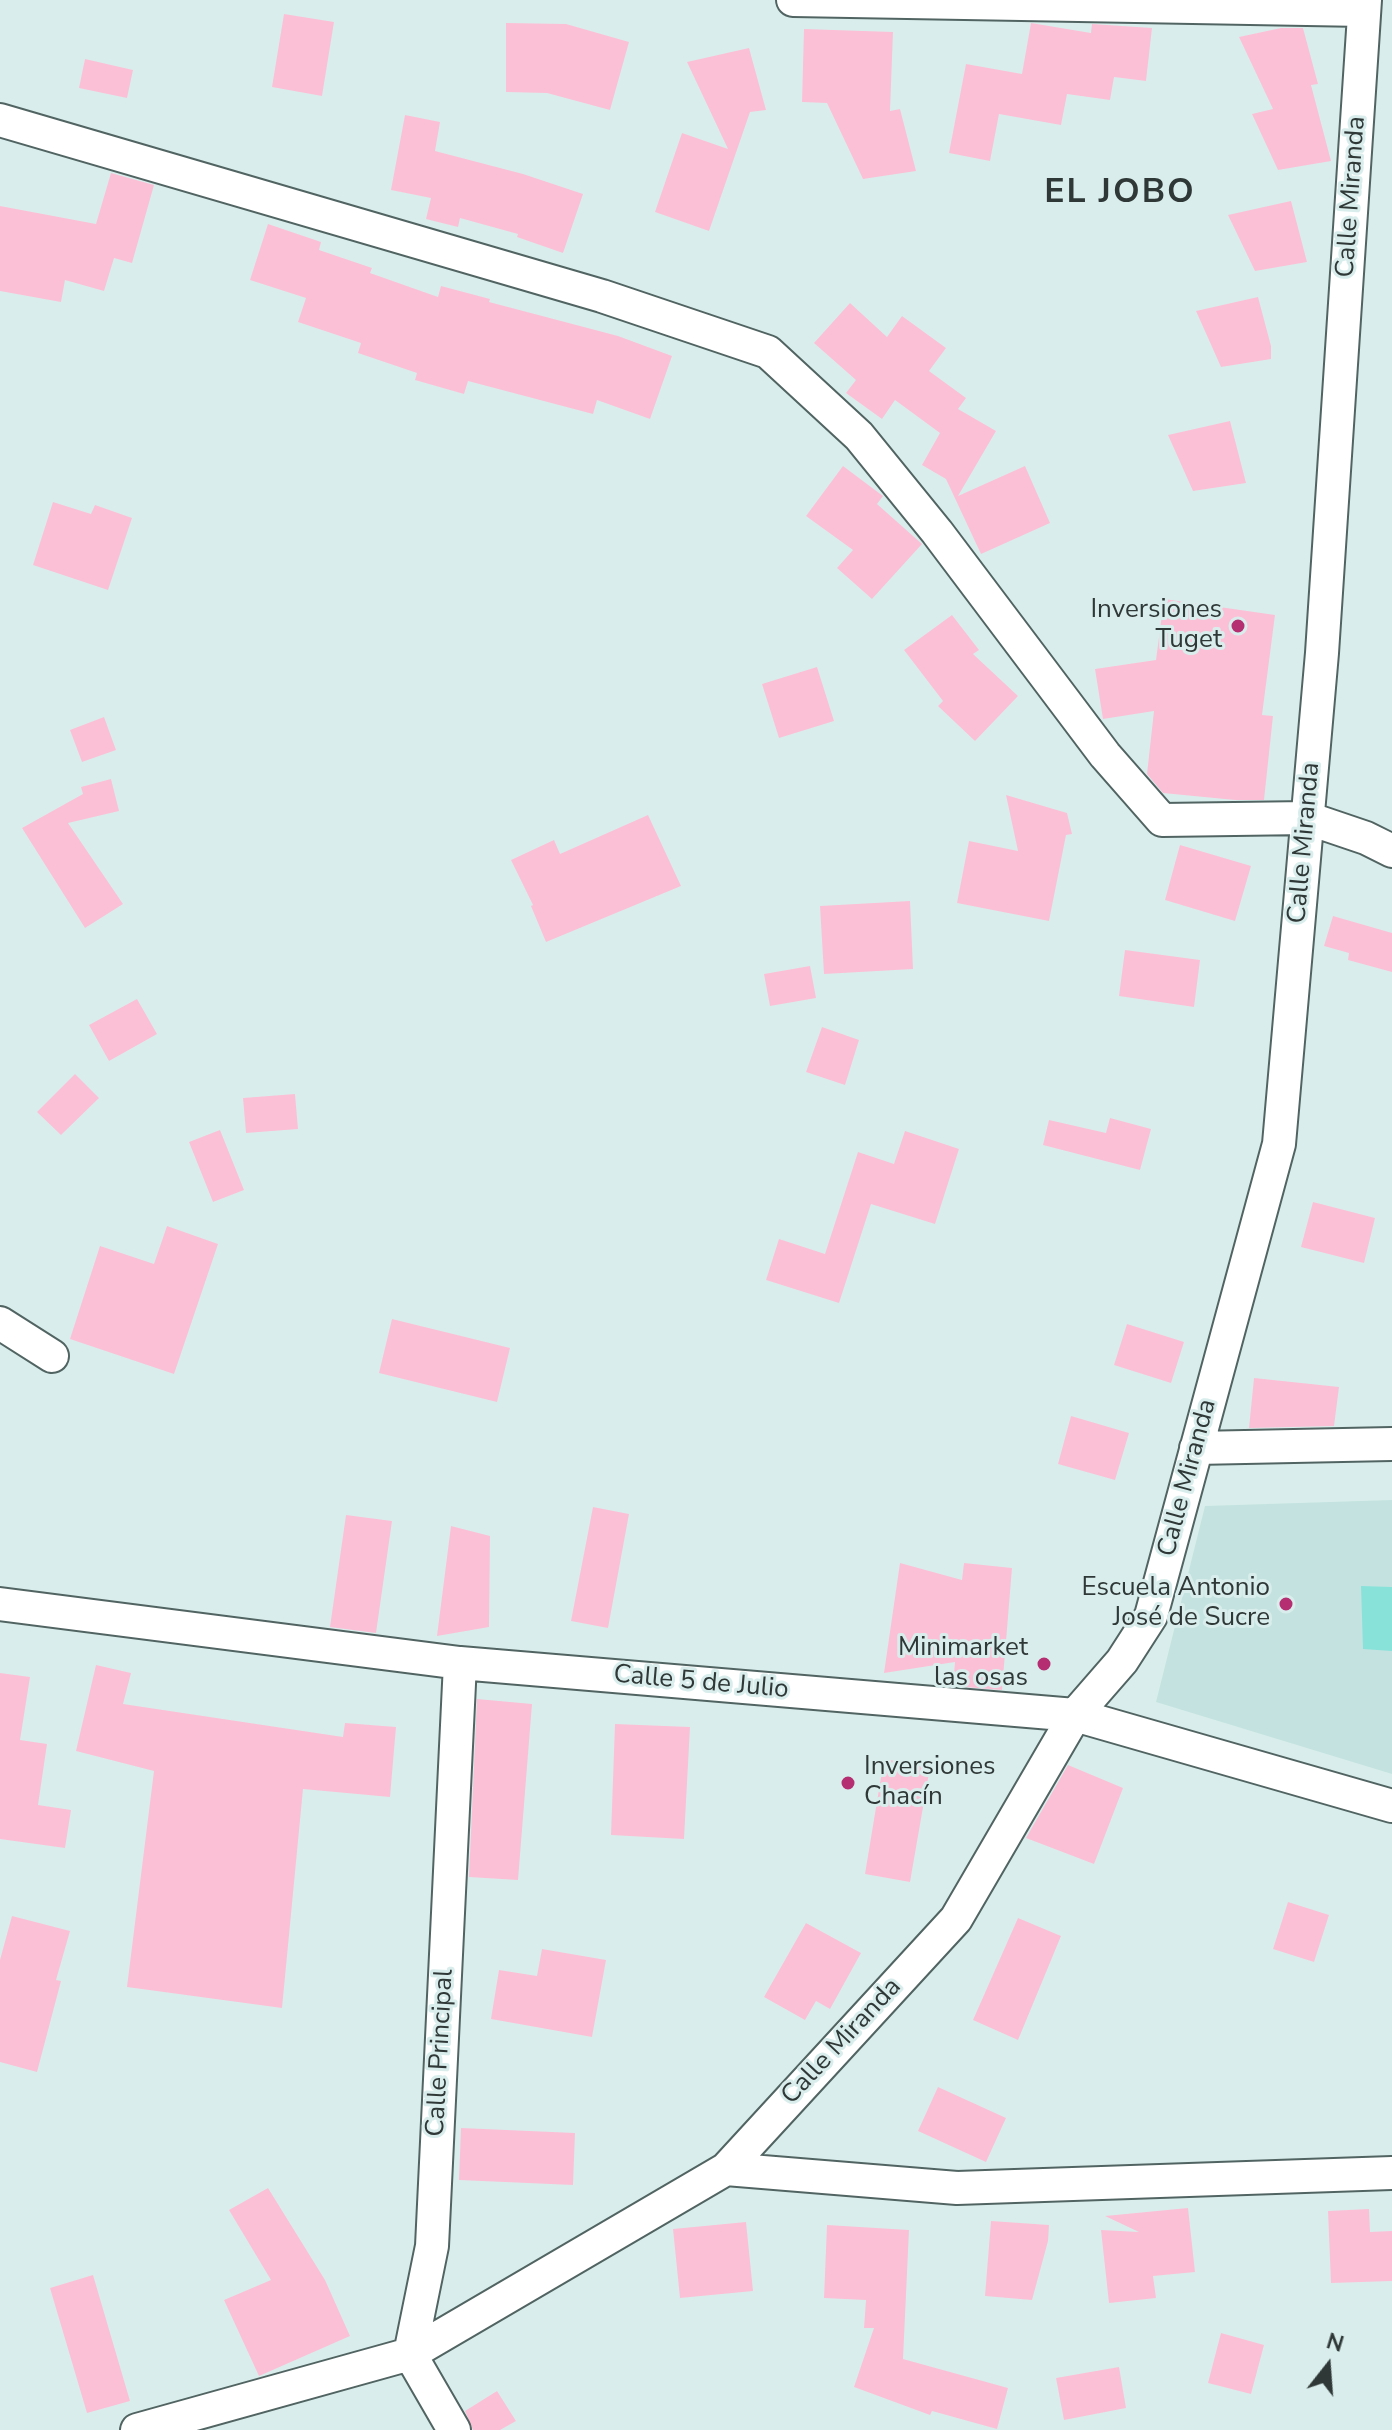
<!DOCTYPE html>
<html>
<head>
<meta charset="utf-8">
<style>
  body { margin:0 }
  #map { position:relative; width:1392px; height:2430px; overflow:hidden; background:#d9eeec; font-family:"Nunito Sans",sans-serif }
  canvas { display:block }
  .north { position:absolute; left:1288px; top:2326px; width:80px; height:80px; -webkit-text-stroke:6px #d9eeec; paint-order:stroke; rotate:17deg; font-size:22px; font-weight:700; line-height:32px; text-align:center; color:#2f3837 }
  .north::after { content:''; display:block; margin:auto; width:28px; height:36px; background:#2f3837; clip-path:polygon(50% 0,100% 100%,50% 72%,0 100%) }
</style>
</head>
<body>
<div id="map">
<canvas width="1392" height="2430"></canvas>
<div class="north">N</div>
</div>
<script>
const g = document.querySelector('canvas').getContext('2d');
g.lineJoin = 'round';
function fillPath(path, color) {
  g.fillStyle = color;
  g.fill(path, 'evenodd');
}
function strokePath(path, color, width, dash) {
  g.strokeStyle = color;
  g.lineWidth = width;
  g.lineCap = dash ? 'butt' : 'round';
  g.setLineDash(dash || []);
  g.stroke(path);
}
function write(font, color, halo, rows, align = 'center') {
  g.font = font + ' "Nunito Sans",sans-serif';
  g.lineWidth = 6;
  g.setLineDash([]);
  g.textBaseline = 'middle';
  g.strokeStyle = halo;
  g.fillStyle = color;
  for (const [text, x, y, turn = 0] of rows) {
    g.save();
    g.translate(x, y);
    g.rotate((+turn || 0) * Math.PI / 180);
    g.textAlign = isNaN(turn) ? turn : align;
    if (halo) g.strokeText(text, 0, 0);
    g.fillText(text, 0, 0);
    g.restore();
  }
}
fillPath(new Path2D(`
  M1392 1500V1774L1156 1702 1205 1506Z`), '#c4e3e0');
fillPath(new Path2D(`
  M1361 1586 1392 1587V1651L1363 1649Z`), '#88e2da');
fillPath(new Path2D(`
  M284 14 334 22 322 96 272 87Z
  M506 23 566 24 629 42 610 110 547 93 506 92Z
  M1031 23 1091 33 1092 24 1152 28 1146 81 1114 77 1110 100 1067 94 1061 125 999 114 990 161 949 153 966 64 1022 74Z
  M1281 28H1303L1318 84 1311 85 1331 161 1278 170 1252 114 1273 109 1239 37Z
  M804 29 893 32 890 111 900 109 916 171 863 179 827 103 802 102Z
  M749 48 766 110 750 112 709 231 655 212 682 133 728 149 687 62Z
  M85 59 133 70 127 98 79 88Z
  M405 115 440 122 435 151 523 174 583 194 563 253 517 237 518 234 460 218 458 227 426 219 431 198 391 190Z
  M111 173 154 185 132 263 114 258 104 291 65 280 61 302 0 291V206L96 224Z
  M1291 201 1307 262 1255 271 1228 215Z
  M268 224 321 242 319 250 372 268 370 273 438 297 441 286 490 299 489 302 618 336 672 356 650 419 597 400 593 414 468 381 464 394 415 380 417 373 358 353 361 343 298 322 306 298 250 280Z
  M1258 297 1271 346V359L1221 367 1196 311Z
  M850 303 887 337 902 316 946 348 929 371 966 398 958 409 996 431 958 496 1025 466 1050 523 981 554 946 479 922 465 940 433 895 400 882 419 846 393 856 380 814 343Z
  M1230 421 1246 483 1193 491 1168 435Z
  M843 466 883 496 877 504 922 544 872 599 837 568 853 550 806 516Z
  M53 502 91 514 95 505 132 518 108 590 33 565Z
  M1164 599 1275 615 1262 715 1273 716 1264 800H1235L1163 793 1147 774 1154 711 1103 719 1095 669 1156 660Z
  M952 615 979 650 973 654 1018 696 975 741 938 706 943 701 904 650Z
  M817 667 834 721 779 738 762 684Z
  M104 717 116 750 82 762 70 730Z
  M111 779 119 811 68 823 123 904 85 928 22 828 83 794 81 787Z
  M1006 795 1067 813 1072 834 1066 835 1049 921 957 903 969 841 1018 851Z
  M648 815 681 886 546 942 531 906 533 905 511 860 554 840 560 854Z
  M1180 845 1251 866 1235 921 1165 900Z
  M910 901 913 969 824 974 820 906Z
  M1333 916 1392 933V972L1348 960 1349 953 1324 946Z
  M1125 950 1200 960 1194 1007 1119 996Z
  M810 966 816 998 770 1006 764 974Z
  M137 999 157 1034 109 1061 89 1025Z
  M822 1027 859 1040 845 1085 806 1072Z
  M75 1074 99 1098 61 1135 37 1112Z
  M295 1094 298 1129 246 1133 243 1098Z
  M1110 1118 1151 1129 1140 1170 1043 1145 1049 1120 1106 1133Z
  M220 1130 244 1190 213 1202 189 1142Z
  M905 1131 959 1149 935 1224 871 1204 839 1303 766 1280 779 1239 825 1254 858 1152 894 1164Z
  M1313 1202 1375 1218 1364 1263 1301 1247Z
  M167 1226 218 1244 174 1374 70 1339 100 1246 154 1264Z
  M392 1319 510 1348 497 1402 379 1373Z
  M1127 1324 1184 1342 1171 1383 1114 1365Z
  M1254 1378 1339 1387 1334 1426 1249 1428Z
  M1071 1416 1129 1433 1115 1480 1058 1464Z
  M593 1507 629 1514 608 1628 571 1621Z
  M346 1515 392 1521 376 1633 330 1627Z
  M451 1526 490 1536 489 1627 437 1636Z
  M900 1563 962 1580 964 1563 1012 1568 1002 1690 953 1686 955 1662 884 1673Z
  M96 1665 131 1673 123 1704 343 1737 345 1723 396 1727 390 1797 303 1789 282 2008 127 1987 154 1771 76 1751Z
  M0 1673 30 1677 20 1740 47 1744 38 1805 71 1810 65 1848 0 1839Z
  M477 1699 532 1704 518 1880 469 1877Z
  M615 1724 690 1727 684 1839 611 1835Z
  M884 1759 930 1767 910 1882 865 1874Z
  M1068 1765 1123 1788 1094 1864 1026 1838Z
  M1288 1902 1329 1915 1314 1962 1273 1949Z
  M12 1916 70 1931 56 1980 61 1981 37 2072 0 2062V1960Z
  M1018 1918 1061 1936 1018 2040 973 2020Z
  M806 1923 861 1953 830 2009 816 2001 805 2020 764 1997Z
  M542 1949 606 1960 592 2037 491 2019 499 1970 537 1976Z
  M938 2087 1006 2118 986 2162 918 2131Z
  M461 2128 575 2133 573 2185 459 2180Z
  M268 2188 325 2280 350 2336 259 2376 224 2300 271 2280 229 2210Z
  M1188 2208 1195 2272 1153 2276 1156 2298 1109 2303 1101 2230 1139 2232 1105 2216Z
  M1369 2209 1370 2232 1392 2231V2281L1331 2283 1328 2211Z
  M991 2221 1049 2225 1048 2241 1032 2300 985 2296Z
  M746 2222 753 2291 680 2298 673 2229Z
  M827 2225 909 2230 903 2359 1008 2388 997 2429 932 2411 930 2415 854 2387 874 2328H864L866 2300 824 2298Z
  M93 2275 130 2401 87 2413 50 2288Z
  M1221 2333 1264 2345 1251 2394 1208 2383Z
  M1119 2367 1126 2408 1064 2420 1056 2378Z
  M497 2391 516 2421 500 2430H473L465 2411Z`), '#fcc0d6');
const minor = new Path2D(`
  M793 0 1364 10
  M0 120 602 296 768 352 859 436 937 532 1105 755 1162 820 1307 818 1366 838 1392 851
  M0 1323 52 1356
  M1196 1448 1392 1444
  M0 1604 460 1663 1075 1715 1392 1806
  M726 2169 957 2188 1392 2173
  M137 2430 410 2354 726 2169 956 1919 1075 1715 1122 1661 1151 1616 1279 1144 1322 653 1365 0
  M454 2430 410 2354 432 2246 460 1663`);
strokePath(minor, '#516462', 36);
strokePath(minor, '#fff', 32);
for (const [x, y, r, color] of [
  [1238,626,8,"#b42e71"],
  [1286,1604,8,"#b42e71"],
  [1044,1664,8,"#b42e71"],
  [848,1783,8,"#b42e71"]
]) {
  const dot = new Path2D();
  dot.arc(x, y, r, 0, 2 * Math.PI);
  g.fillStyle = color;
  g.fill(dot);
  strokePath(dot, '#d9eeec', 3);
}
write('26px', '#2f3837', '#d9eeec', [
  ["Calle Miranda",1352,197,-86],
  ["Calle Miranda",1305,843,-85],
  ["Calle Miranda",1188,1478,-75],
  ["Calle 5 de Julio",701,1683,5],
  ["Calle Miranda",842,2042,-47],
  ["Calle Principal",441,2053,-87]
]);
write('26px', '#2f3837', '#d9eeec', [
  ["Inversiones",1222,611],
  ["Tuget",1222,641],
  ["Escuela Antonio",1270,1589],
  ["José de Sucre",1270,1619],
  ["Minimarket",1028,1649],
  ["las osas",1028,1679],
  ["Inversiones",864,1768,"left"],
  ["Chacín",864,1798,"left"]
], 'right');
g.letterSpacing = '2px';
write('bold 34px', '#2f3837', '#d9eeec', [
  ["EL JOBO",1120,194]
]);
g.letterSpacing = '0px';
</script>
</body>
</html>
